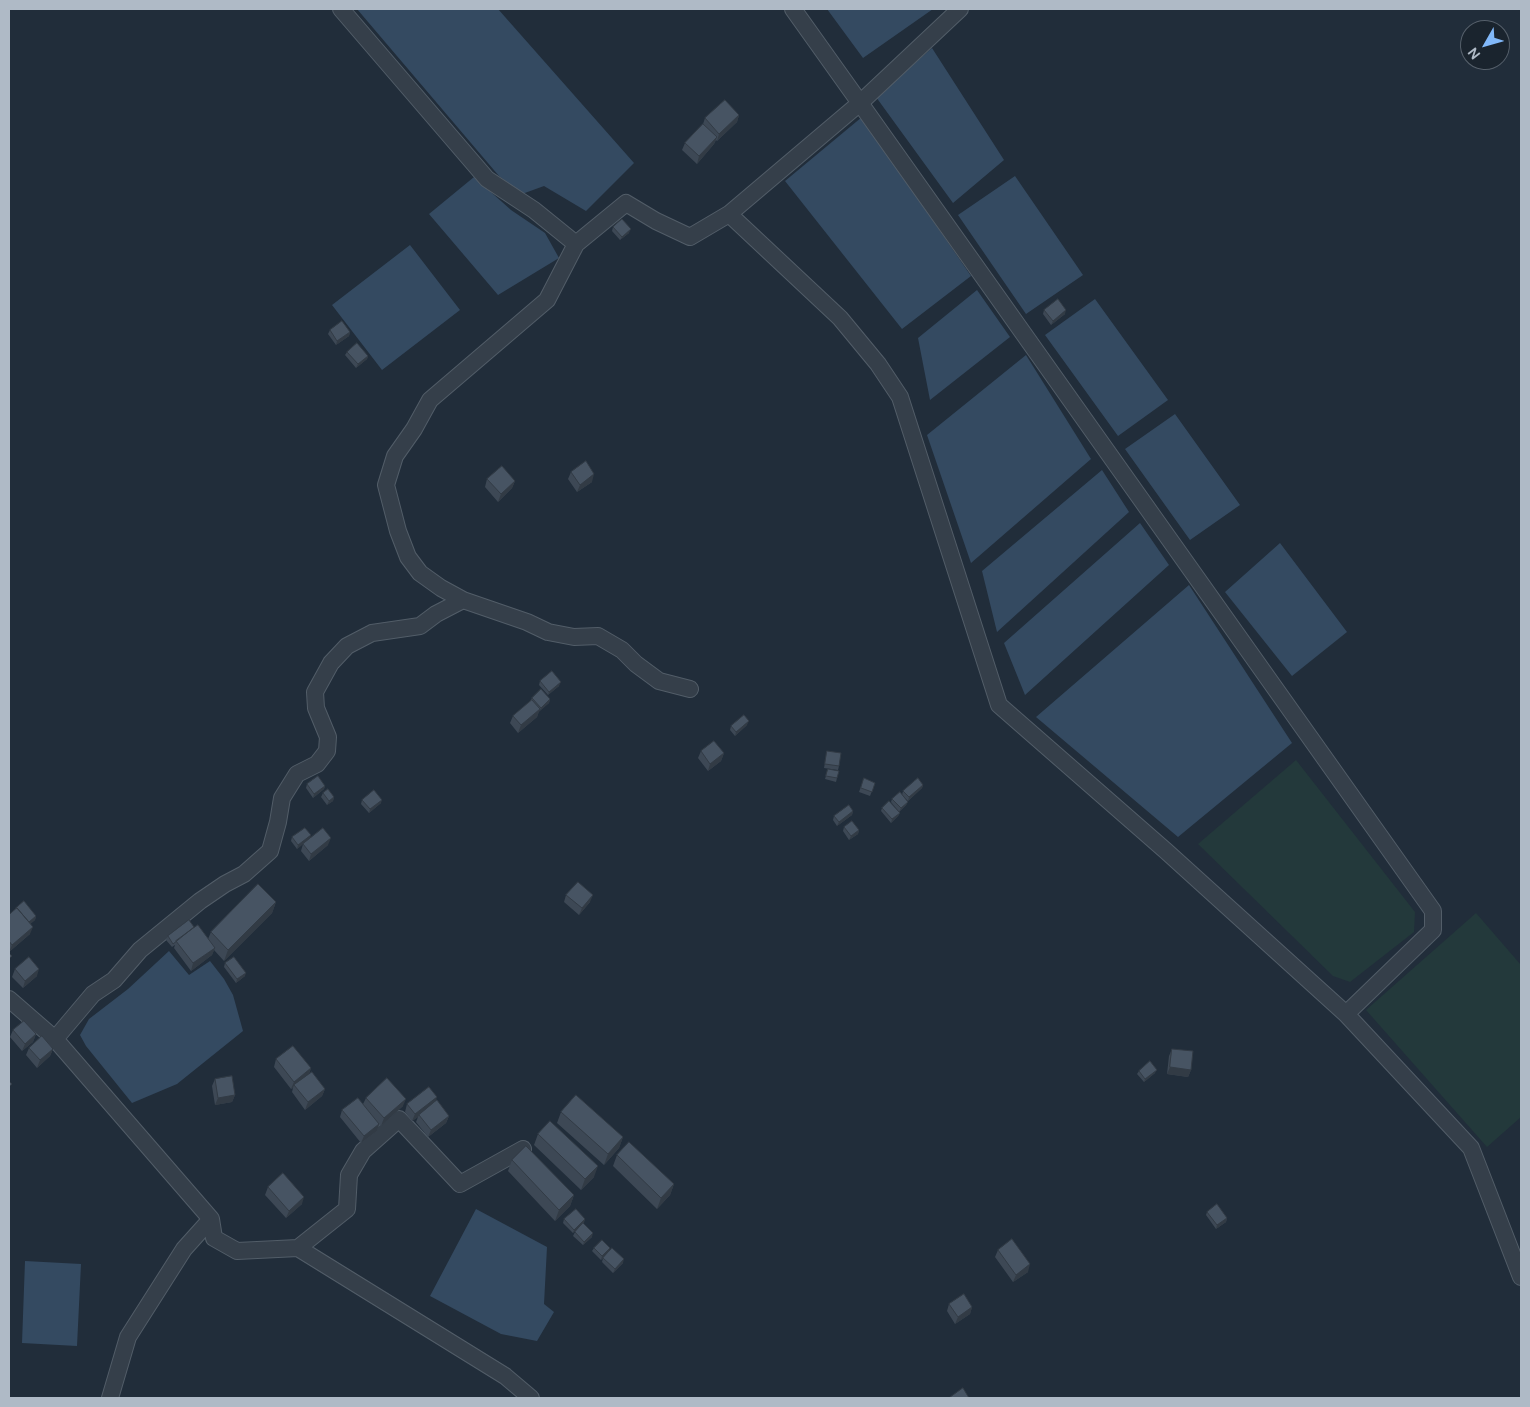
<!DOCTYPE html>
<html>
<head>
<meta charset="utf-8">
<style>
  body { margin:0 }
  #map { position:relative; width:1530px; height:1407px; overflow:hidden; background:#212d3a; font-family:"DM Sans",sans-serif }
  canvas { display:block }
  .frame { position:absolute; inset:0; border:10px solid #afbac6; pointer-events:none }
  .north { position:absolute; left:1460px; top:20px; width:50px; height:50px; box-sizing:border-box; background:#1a242e; border:1px solid #56606b; border-radius:50%; rotate:232deg; font-size:14px; font-weight:700; line-height:20px; text-align:center; color:#afbac6 }
  .north::after { content:''; display:block; margin:auto; width:18px; height:22px; background:#81b8f9; clip-path:polygon(50% 0,100% 100%,50% 72%,0 100%) }
</style>
</head>
<body>
<div id="map">
<canvas width="1530" height="1407"></canvas>
<div class="frame"></div>
<div class="north">N</div>
</div>
<script>
const g = document.querySelector('canvas').getContext('2d');
g.lineJoin = 'round';
function fillPath(path, color) {
  g.fillStyle = color;
  g.fill(path, 'evenodd');
}
function strokePath(path, color, width, dash) {
  g.strokeStyle = color;
  g.lineWidth = width;
  g.lineCap = dash ? 'butt' : 'round';
  g.setLineDash(dash || []);
  g.stroke(path);
}
fillPath(new Path2D(`
  M1296 760 1415 912 1414 932 1350 982 1333 976 1198 844Z
  M1476 913 1521 965V1117L1487 1147 1366 1010Z`), '#23393b');
fillPath(new Path2D(`
  M357 9H498L634 163 586 211 544 186 522 194 499 176Z
  M827 9H933L863 58Z
  M932 48 1004 160 953 203 876 97Z
  M862 117 971 276 902 329 785 181Z
  M1015 176 1083 275 1026 314 958 215Z
  M474 177 511 210 545 233 559 258 498 295 429 214Z
  M410 245 460 310 382 370 332 305Z
  M977 290 1010 337 930 400 918 338Z
  M1095 299 1168 400 1118 436 1045 335Z
  M1026 355 1091 459 971 563 927 435Z
  M1175 414 1240 505 1190 540 1125 449Z
  M1102 470 1129 512 997 632 982 571Z
  M1140 523 1169 565 1025 695 1004 643Z
  M1280 543 1347 632 1292 676 1225 592Z
  M1189 585 1292 743 1178 837 1036 717Z
  M169 951 189 975 210 961 224 979 233 995 243 1031 177 1084 132 1103 86 1046 80 1035 89 1019 128 989Z
  M476 1209 547 1247 544 1304 554 1312 537 1341 501 1334 430 1296Z
  M25 1261 81 1264 77 1346 22 1343Z`), '#344a61');
const minor = new Path2D(`
  M960 9 860 103 1433 911V930L1346 1014
  M729 214 860 103 793 9
  M576 244 626 203 656 221 690 237 729 214 840 318 878 364 900 397 999 705 1166 851 1346 1014 1471 1148 1521 1277
  M463 600 527 622 548 632 574 637 598 636 622 650 636 664 659 681 690 689
  M9 999 55 1039 211 1219 214 1238 237 1251 298 1248 505 1376 531 1398
  M55 1039 93 994 114 980 140 950 200 901 225 884 244 874 270 851 278 822 282 798 297 774 317 764 327 751 328 737 316 708 315 692 331 663 347 646 372 633 420 626 436 614 463 600 441 588 420 573 408 557 398 531 386 485 395 456 414 429 430 400 547 300 576 244 534 210 487 179 341 9
  M298 1248 347 1209 349 1175 363 1151 399 1119 460 1184 523 1149
  M110 1398 128 1337 184 1249 211 1219`);
strokePath(minor, '#525d68', 18);
strokePath(minor, '#353f4a', 16);
fillPath(new Path2D(`
  M739 115 737 122 717 141 716 140 714 144 697 164 682 150 685 143 703 124 705 118Z
  M613 227 629 233 620 240 612 231Z
  M1044 310 1065 314 1051 325 1043 314Z
  M330 330 350 332 349 336 336 345 328 334Z
  M347 352 368 356 367 359 356 368 345 355Z
  M571 472 592 482 577 492 568 479Z
  M487 479 515 481 512 488 498 502 485 487Z
  M540 681 559 686 548 695 539 685Z
  M532 698 550 699 549 703 539 711 537 717 518 733 510 723 513 716 530 701Z
  M747 725 735 736 730 730 731 726Z
  M701 751 724 753 721 761 708 771 698 758Z
  M827 751 839 766 838 770 824 768Z
  M828 769 837 778 836 782 825 779Z
  M864 778 875 783 870 796 859 792Z
  M307 784 325 786 324 789 313 798 306 788Z
  M923 785 922 788 908 801 902 795 903 791Z
  M323 793 334 797 333 801 327 805 321 797Z
  M892 799 908 802 906 805 899 812 891 802Z
  M362 800 381 803 369 813 361 804Z
  M882 808 900 813 898 816 891 823 881 811Z
  M853 811 852 815 837 826 833 820 834 816Z
  M844 827 859 830 858 834 849 840 843 831Z
  M292 837 310 838 328 845 309 861 301 851 303 844 305 842 297 849 291 841Z
  M566 895 590 902 579 915 564 902Z
  M276 902 272 913 224 961 214 950 212 955 191 971 174 948 175 945 172 947 166 940 168 936 194 927 208 939 211 932Z
  M16 908 36 916 35 920 30 924V934L9 952V915L15 910Z
  M225 963 245 976 236 983 224 967Z
  M15 969 37 976 23 988 12 977Z
  M13 1030 36 1034 33 1042 22 1051 10 1037Z
  M29 1048 53 1049 50 1056 37 1068 26 1055Z
  M1172 1049 1191 1070 1188 1077 1167 1074 1169 1056Z
  M276 1059 311 1068 309 1074 325 1089 322 1096 305 1110 292 1092 293 1088 291 1089 274 1067Z
  M1139 1071 1155 1073 1144 1082 1137 1074Z
  M215 1079 235 1095 232 1102 215 1105 212 1086Z
  M366 1098 403 1106 381 1126 379 1124 377 1131 361 1143 340 1117 342 1110 363 1104Z
  M435 1102 449 1116 446 1123 428 1137 416 1122 418 1117 412 1121 405 1112 407 1104Z
  M561 1112 623 1137 619 1148 604 1165 557 1123Z
  M538 1134 594 1177 581 1190 534 1145Z
  M617 1155 674 1184 670 1195 657 1209 613 1166Z
  M512 1160 574 1195 570 1206 555 1221 508 1171Z
  M268 1187 302 1204 286 1218 265 1195Z
  M1207 1212 1227 1218 1226 1222 1216 1229 1206 1215Z
  M564 1219H585L583 1224 592 1237 583 1245 573 1236 575 1232 581 1225 573 1233 563 1223Z
  M594 1248 609 1252 601 1260 592 1251Z
  M998 1250 1028 1272 1013 1282 995 1257Z
  M603 1258 623 1263 613 1273 602 1262Z
  M949 1304 972 1307 970 1314 955 1324 947 1311Z`), '#3d4855');
fillPath(new Path2D(`
  M739 115 737 122 717 141 719 134Z
  M717 137 714 144 697 164 699 156Z
  M631 229 629 233 620 240 622 237Z
  M1066 310 1065 314 1051 325 1053 321Z
  M350 332 349 336 336 345 337 341Z
  M368 356 367 359 356 368 358 364Z
  M594 474 592 482 577 492 580 485Z
  M515 481 512 488 498 502 501 494Z
  M561 682 559 686 548 695 549 692Z
  M550 699 549 703 539 712 541 708Z
  M540 709 537 717 518 733 521 725Z
  M749 721 747 725 735 736 736 732Z
  M724 753 721 761 708 771 710 764Z
  M923 785 922 788 908 801 909 797Z
  M325 786 324 789 313 798 314 794Z
  M334 797 333 801 327 805 329 801Z
  M382 800 381 803 369 813 370 809Z
  M908 802 906 805 899 812 901 808Z
  M853 811 852 815 837 826 839 822Z
  M900 813 898 816 891 823 892 819Z
  M859 830 858 834 849 840 851 836Z
  M311 835 310 839 297 849 298 845Z
  M331 838 328 845 309 861 311 854Z
  M593 895 590 902 579 915 582 908Z
  M276 902 272 913 224 961 228 950Z
  M36 916 35 920 27 927 28 923Z
  M33 927 30 934 9 952 12 945Z
  M215 948 212 955 191 971 193 963Z
  M39 969 37 976 23 988 25 981Z
  M246 973 245 976 236 983 237 979Z
  M36 1034 33 1042 22 1051 25 1044Z
  M53 1049 50 1056 37 1068 40 1060Z
  M1170 1067 1191 1070 1188 1077 1167 1074Z
  M311 1068 308 1076 294 1085 293 1088 291 1089 294 1082Z
  M1157 1070 1155 1073 1144 1082 1145 1079Z
  M325 1089 322 1096 305 1110 308 1102Z
  M235 1095 232 1102 215 1105 218 1098Z
  M437 1097 434 1105 419 1115 418 1117 412 1121 415 1114Z
  M406 1099 403 1106 381 1126 384 1118Z
  M449 1116 446 1123 428 1137 431 1130Z
  M379 1124 377 1131 361 1143 364 1136Z
  M623 1137 619 1148 604 1165 608 1154Z
  M598 1166 594 1177 581 1190 585 1179Z
  M674 1184 670 1195 657 1209 661 1198Z
  M574 1195 570 1206 555 1221 559 1210Z
  M304 1197 302 1204 286 1218 289 1211Z
  M1227 1218 1226 1222 1216 1229 1217 1225Z
  M585 1219 584 1223 573 1233 574 1230Z
  M593 1233 592 1237 583 1245 584 1242Z
  M610 1248 609 1252 601 1260 602 1256Z
  M624 1259 623 1263 613 1273 615 1269Z
  M1030 1264 1028 1272 1013 1282 1016 1275Z
  M972 1307 970 1314 955 1324 958 1317Z`), '#323b45');
const building = new Path2D(`
  M725 100 739 115 719 134 705 118Z
  M703 124 717 137 699 156 685 143Z
  M622 219 631 229 622 237 613 227Z
  M1058 299 1066 310 1053 321 1044 310Z
  M342 321 350 332 337 341 330 330Z
  M357 343 368 356 358 364 347 352Z
  M586 461 594 474 580 485 571 472Z
  M502 466 515 481 501 494 487 479Z
  M552 671 561 682 549 692 540 681Z
  M541 689 550 699 541 708 532 698Z
  M532 700 540 709 521 725 513 716Z
  M744 715 749 721 736 732 731 726Z
  M714 741 724 753 710 764 701 751Z
  M827 751 841 753 839 766 825 764Z
  M828 769 839 771 837 778 826 776Z
  M318 776 325 786 314 794 307 784Z
  M864 778 875 783 872 792 861 788Z
  M918 778 923 785 909 797 903 791Z
  M328 789 334 797 329 801 323 793Z
  M374 790 382 800 370 809 362 800Z
  M900 792 908 802 901 808 892 799Z
  M889 801 900 813 892 819 882 808Z
  M849 805 853 811 839 822 834 816Z
  M852 821 859 830 851 836 844 827Z
  M305 828 311 835 298 845 292 837Z
  M323 828 331 838 311 854 303 844Z
  M578 882 593 895 582 908 566 895Z
  M258 884 276 902 228 950 211 932Z
  M24 901 36 916 29 922 17 908H16Z
  M17 908 33 927 12 945 9 941V915Z
  M189 920 194 927 173 944 168 936Z
  M198 925 215 948 193 963 176 941Z
  M9 953 12 956 9 959Z
  M29 957 39 969 25 981 15 969Z
  M234 957 246 973 237 979 225 963Z
  M24 1021 36 1034 25 1044 13 1030Z
  M42 1036 53 1049 40 1060 29 1048Z
  M293 1046 311 1068 294 1082 276 1059Z
  M1172 1049 1193 1051 1191 1070 1170 1067Z
  M1150 1061 1157 1070 1145 1079 1139 1071Z
  M312 1072 325 1089 308 1102 294 1085Z
  M232 1076 235 1095 218 1098 215 1079Z
  M387 1078 406 1099 384 1118 366 1098Z
  M9 1081 12 1084 9 1087Z
  M429 1087 437 1097 415 1114 407 1104Z
  M576 1095 623 1137 608 1154 561 1112Z
  M358 1098 379 1124 364 1136 342 1110Z
  M437 1100 449 1116 431 1130 419 1115Z
  M550 1121 598 1166 585 1179 538 1134Z
  M629 1142 674 1184 661 1198 617 1155Z
  M526 1146 574 1195 559 1210 512 1160Z
  M283 1173 304 1197 289 1211 268 1187Z
  M1217 1204 1227 1218 1217 1225 1207 1212Z
  M576 1209 585 1219 574 1230 564 1219Z
  M583 1223 593 1233 584 1242 575 1232Z
  M1012 1239 1030 1264 1016 1275 998 1250Z
  M602 1240 610 1248 602 1256 594 1248Z
  M612 1248 624 1259 615 1269 603 1258Z
  M964 1294 972 1307 958 1317 949 1304Z
  M963 1388 969 1398H949Z`);
fillPath(building, '#475463');
strokePath(building, '#323b45', 1);
</script>
</body>
</html>
